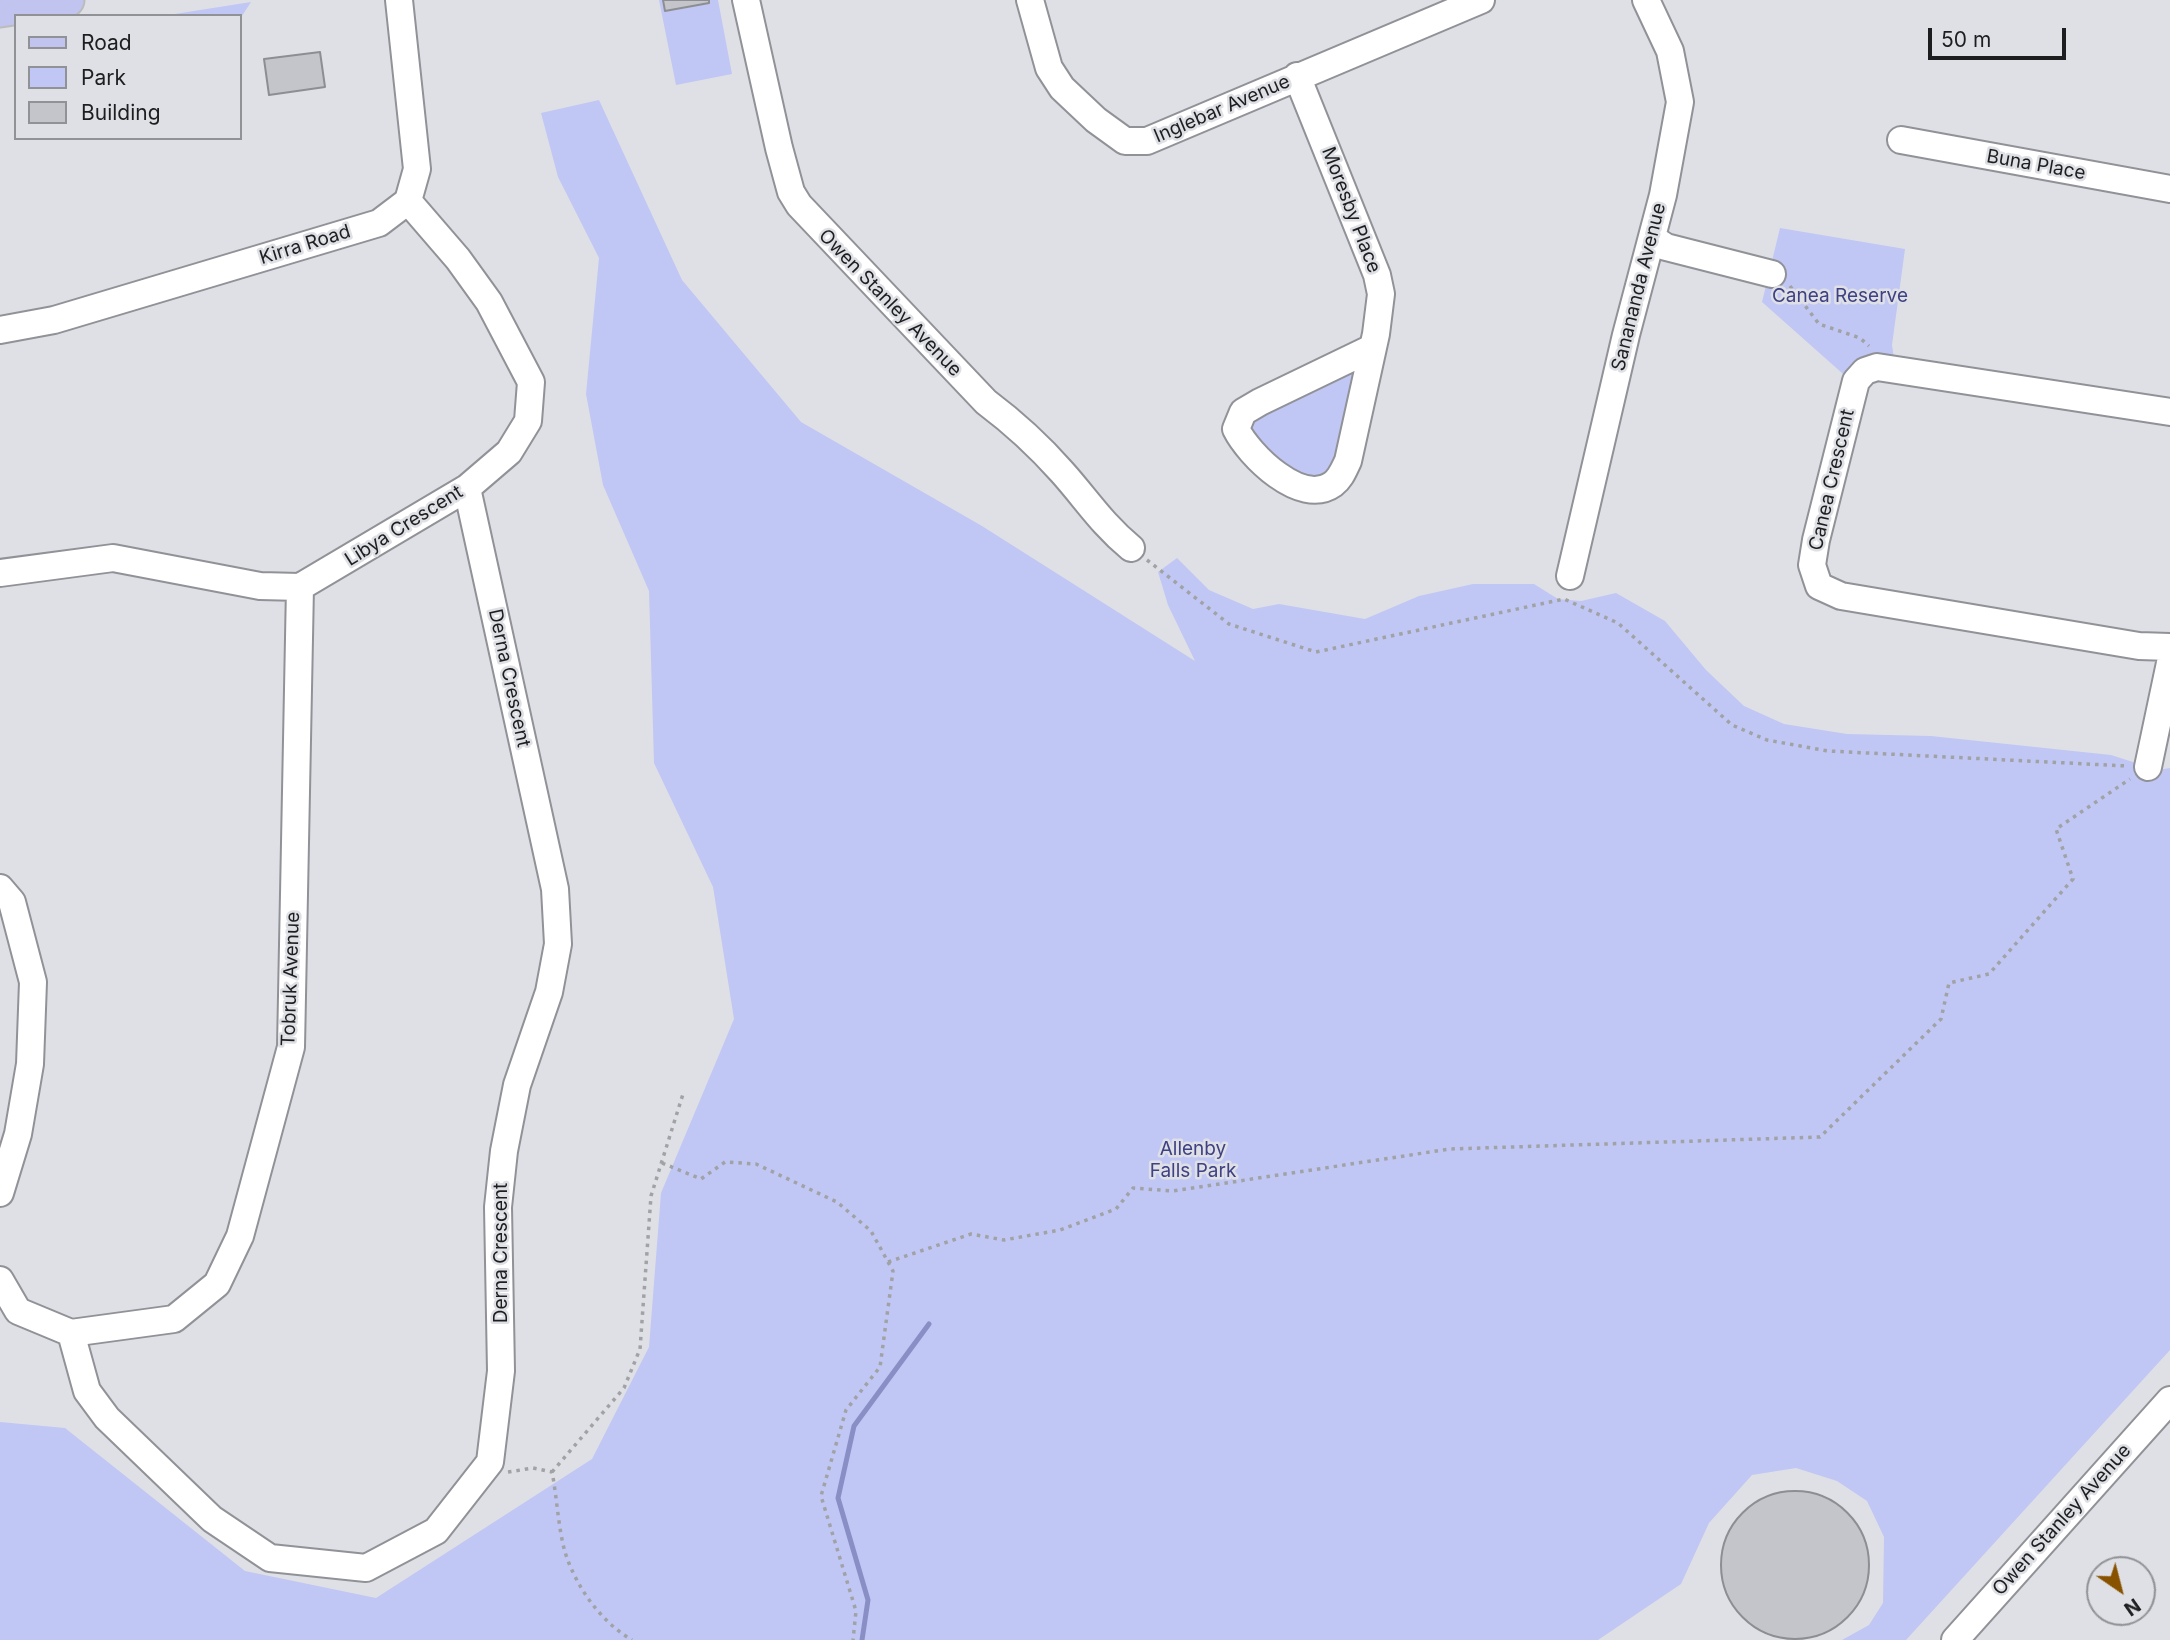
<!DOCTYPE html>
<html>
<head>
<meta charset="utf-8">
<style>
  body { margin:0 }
  #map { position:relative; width:2170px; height:1640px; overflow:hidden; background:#dfe0e5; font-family:Inter,sans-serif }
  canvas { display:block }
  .legend { position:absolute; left:14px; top:14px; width:228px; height:126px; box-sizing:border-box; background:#dfe0e5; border:2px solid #919296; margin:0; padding:9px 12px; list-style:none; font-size:21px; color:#1d1e1f }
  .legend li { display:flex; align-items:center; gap:14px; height:35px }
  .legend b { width:35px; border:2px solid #919296 }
  .north { position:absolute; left:2086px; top:1556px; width:70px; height:70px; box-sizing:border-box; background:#dfe0e5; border:2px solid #919296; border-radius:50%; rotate:145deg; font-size:19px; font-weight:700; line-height:28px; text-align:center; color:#1d1e1f }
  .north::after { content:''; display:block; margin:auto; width:24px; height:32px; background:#885300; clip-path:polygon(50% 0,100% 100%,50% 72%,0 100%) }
  .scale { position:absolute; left:1928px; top:28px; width:138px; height:32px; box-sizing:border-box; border:4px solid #1d1e1f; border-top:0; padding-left:9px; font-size:21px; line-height:24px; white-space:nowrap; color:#1d1e1f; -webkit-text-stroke:5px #dfe0e5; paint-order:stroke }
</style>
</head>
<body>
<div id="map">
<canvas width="2170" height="1640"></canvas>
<ul class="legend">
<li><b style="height:9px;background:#c0c4ef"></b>Road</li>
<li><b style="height:19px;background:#c0c7f4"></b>Park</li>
<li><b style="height:19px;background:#c4c5ca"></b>Building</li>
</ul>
<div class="north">N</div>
<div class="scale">50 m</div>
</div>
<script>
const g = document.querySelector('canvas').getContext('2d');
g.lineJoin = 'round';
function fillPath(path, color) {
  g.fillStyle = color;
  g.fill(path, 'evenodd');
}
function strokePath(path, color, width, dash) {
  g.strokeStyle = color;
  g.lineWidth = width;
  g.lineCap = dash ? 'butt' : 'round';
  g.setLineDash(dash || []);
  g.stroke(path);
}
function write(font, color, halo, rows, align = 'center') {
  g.font = font + ' Inter,sans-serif';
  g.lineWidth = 5;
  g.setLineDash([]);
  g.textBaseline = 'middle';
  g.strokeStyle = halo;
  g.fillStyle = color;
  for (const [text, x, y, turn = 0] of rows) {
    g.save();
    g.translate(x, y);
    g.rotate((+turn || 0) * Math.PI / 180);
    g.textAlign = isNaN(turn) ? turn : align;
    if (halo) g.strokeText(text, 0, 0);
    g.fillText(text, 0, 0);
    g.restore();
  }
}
fillPath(new Path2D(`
  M659 0H718L732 74 676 85Z
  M251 2 240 19V16H162Z
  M599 100 682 280 801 422 982 526 1195 661 1168 605 1158 572 1177 558 1209 590 1253 609 1279 604 1365 619 1419 596 1473 584H1534L1558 599 1581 601 1616 593 1665 621 1706 670 1744 706 1784 724 1847 734 1931 736 2111 755 2158 770 2170 768V1350L1906 1640H1842L1869 1625 1883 1603 1884 1537 1867 1501 1837 1481 1796 1468 1752 1475 1709 1523 1681 1584 1598 1640H0V1422L65 1428 245 1571 376 1598 592 1459 649 1347 661 1193 734 1019 713 887 654 763 649 591 603 485 586 394 599 258 558 177 541 113Z
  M1780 228 1905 249 1892 345 1894 359 1851 381 1762 302Z
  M1354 370 1359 374 1331 476 1304 478 1255 445 1246 420Z`), '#c0c7f4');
strokePath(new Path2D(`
  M862 1640 868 1600 838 1498 854 1426 929 1324`), '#898fc5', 5);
const building = new Path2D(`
  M663 0H709V3L665 11Z
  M320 52 325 87 269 95 264 59Z
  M1721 1565a74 74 0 1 1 148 0a74 74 0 1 1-148 0Z`);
fillPath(building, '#c4c5ca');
strokePath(building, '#8d8e92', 2);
const minor = new Path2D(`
  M746 0 779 148 791 192 799 205 986 402C1014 423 1039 446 1062 472 1087 500 1102 524 1131 548
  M1030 0 1049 68 1062 88 1096 120 1125 141H1147L1481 0
  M1297 76 1377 275 1381 294 1376 334 1348 461C1344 469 1341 478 1333 484 1301 507 1249 455 1236 429L1243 412 1260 402 1372 348
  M1901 140 2170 189
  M1652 238 1666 247 1772 274
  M0 330 54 320 379 223 408 201 417 169 399 0
  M2170 412 1877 367 1865 371 1856 381 1816 540 1812 565 1819 586 1841 596 2139 646 2170 647
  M0 573 113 558 260 586 300 587 467 488 509 452 528 421 531 382 489 302 458 259 408 201
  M1570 576 1626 335 1663 195 1680 102 1670 51 1646 0
  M2148 767 2170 663
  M0 888 12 902 33 982 30 1064 18 1134 0 1193
  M0 1280 18 1311 71 1333 174 1319 217 1284 240 1236 291 1047 300 587
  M71 1333 87 1391 107 1418 212 1519 270 1558 366 1568 436 1531 490 1462 501 1371 498 1207 504 1151 517 1085 549 992 558 944 555 889 467 488
  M1955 1640 2170 1400`);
const major = new Path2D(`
  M0 10 67 0`);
strokePath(minor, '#919297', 30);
strokePath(major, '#bbbcbc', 37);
strokePath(new Path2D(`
  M1790 286 1819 324 1860 338 1869 346
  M1147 560 1229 624 1316 652 1564 599 1618 623 1732 725 1767 740 1828 751 2127 766
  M662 1163 701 1179 725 1162 756 1164 837 1202 871 1231 893 1271 880 1367 846 1410 821 1496 856 1611 853 1640
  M888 1262 971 1234 1004 1240 1060 1230 1116 1209 1133 1188 1173 1191 1450 1149 1820 1137 1941 1019 1949 983 1989 974 2073 879 2056 829 2130 779
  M508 1472 533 1468 552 1472C557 1497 558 1527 565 1552 576 1587 601 1622 632 1640
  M552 1472 624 1388 640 1349 651 1196 683 1094`), '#a1a2a5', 3.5, [3.5, 5]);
strokePath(minor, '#fff', 26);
strokePath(major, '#c0c4ef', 33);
write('19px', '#1d1e1f', '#dfe0e5', [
  ["Inglebar Avenue",1222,109,-23],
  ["Buna Place",2036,165,10],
  ["Moresby Place",1351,210,69],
  ["Kirra Road",305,245,-17],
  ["Sanananda Avenue",1639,287,-76],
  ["Owen Stanley Avenue",890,303,46],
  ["Canea Crescent",1832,480,-77],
  ["Libya Crescent",404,526,-32],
  ["Derna Crescent",509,678,78],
  ["Tobruk Avenue",291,979,-88],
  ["Derna Crescent",501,1253,-90],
  ["Owen Stanley Avenue",2062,1520,-48]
]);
write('19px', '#3e4184', '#dfe0e5', [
  ["Canea Reserve",1840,296],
  ["Allenby",1193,1149],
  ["Falls Park",1193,1171]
]);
</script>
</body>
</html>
